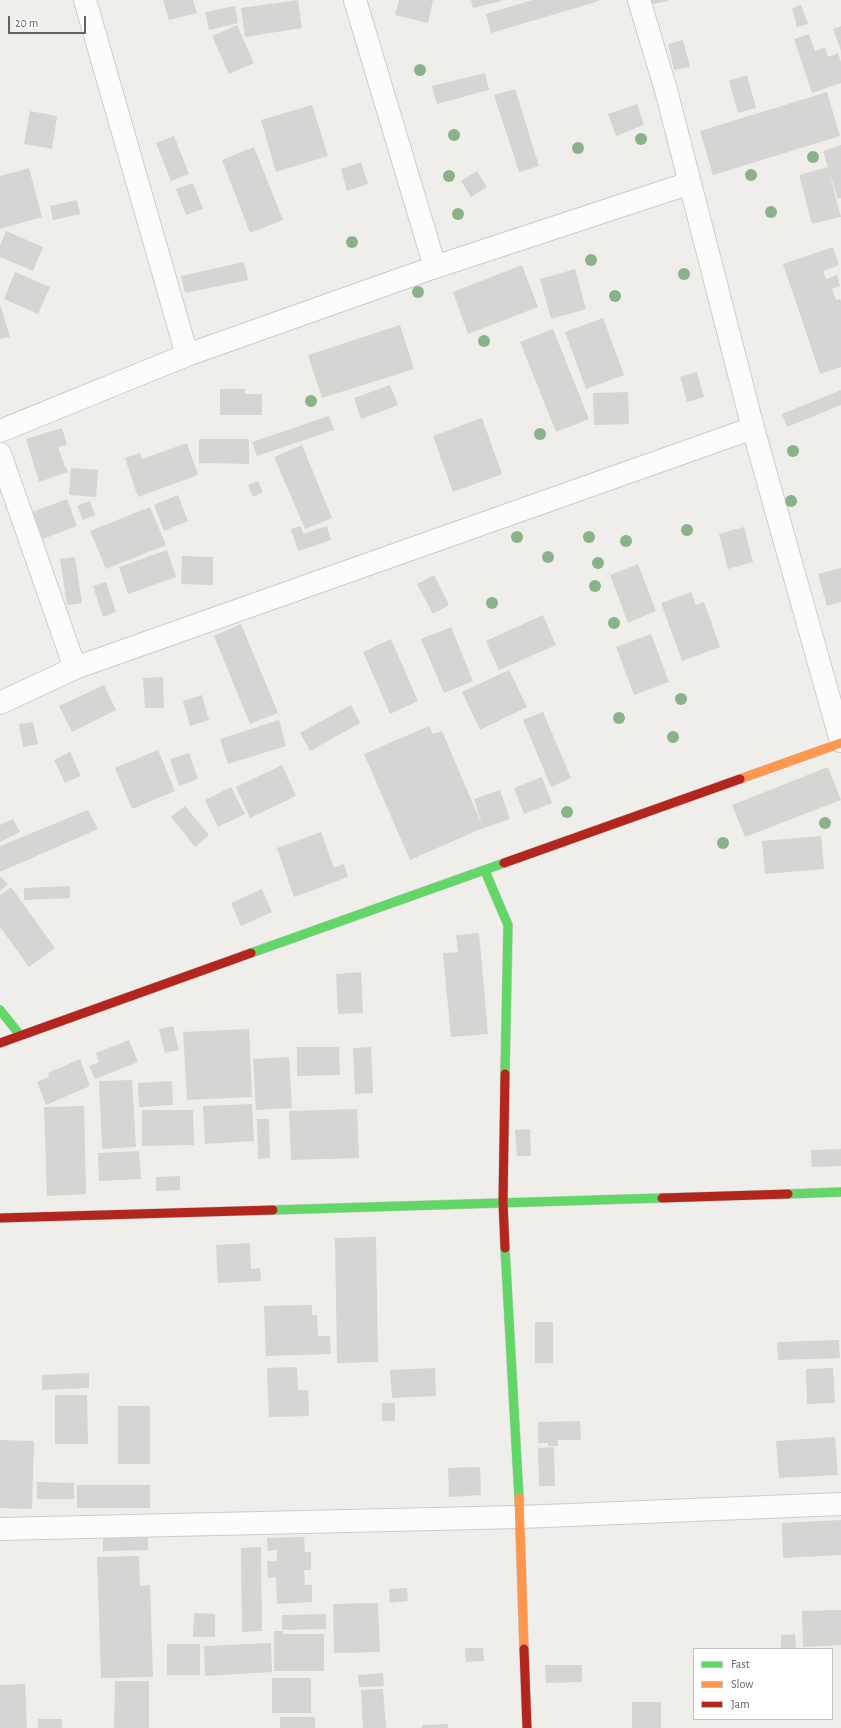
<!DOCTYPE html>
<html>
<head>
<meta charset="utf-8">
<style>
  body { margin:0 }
  #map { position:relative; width:841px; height:1728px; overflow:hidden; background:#efeeea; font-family:"Alegreya Sans",sans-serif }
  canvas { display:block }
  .legend { position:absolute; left:693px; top:1648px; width:140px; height:72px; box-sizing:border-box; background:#fff; border:1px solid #bfc1c3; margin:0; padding:5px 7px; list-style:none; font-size:12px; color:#5f6368 }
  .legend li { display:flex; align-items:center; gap:8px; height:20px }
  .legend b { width:20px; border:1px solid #bfc1c3 }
  .scale { position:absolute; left:8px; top:16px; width:78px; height:18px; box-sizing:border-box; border:2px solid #5f6368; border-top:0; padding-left:5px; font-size:12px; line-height:14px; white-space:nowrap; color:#5f6368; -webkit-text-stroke:3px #fff; paint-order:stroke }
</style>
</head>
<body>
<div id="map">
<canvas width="841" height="1728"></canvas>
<ul class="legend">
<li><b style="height:5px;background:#63d668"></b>Fast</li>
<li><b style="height:5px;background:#ff974d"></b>Slow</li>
<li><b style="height:5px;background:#b3261e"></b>Jam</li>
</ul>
<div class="scale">20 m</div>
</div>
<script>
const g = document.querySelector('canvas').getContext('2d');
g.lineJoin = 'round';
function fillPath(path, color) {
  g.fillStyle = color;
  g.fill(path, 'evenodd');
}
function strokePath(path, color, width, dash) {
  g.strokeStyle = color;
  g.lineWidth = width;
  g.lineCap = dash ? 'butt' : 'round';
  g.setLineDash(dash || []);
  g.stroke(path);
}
fillPath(new Path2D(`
  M163 0H193L197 13 169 20Z
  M298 0 302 28 245 37 241 8Z
  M399 0H433L428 23 395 15Z
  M471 0H502V1L473 8Z
  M532 0H599V1L491 33 486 14Z
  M651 0H668V1L652 4Z
  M801 5 808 24 797 27 792 8Z
  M235 6 238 23 209 30 205 12Z
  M237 25 254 63 229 74 212 36Z
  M841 26V51L833 29Z
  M809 34 815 51 825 47 828 57 838 53 841 62V83L812 93 794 39Z
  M683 40 690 67 674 70 668 44Z
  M485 73 489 90 437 104 432 86Z
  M747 75 756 108 738 113 729 81Z
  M515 89 539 166 519 172 494 95Z
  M827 92 840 136 713 175 700 131Z
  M637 104 644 125 616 136 608 114Z
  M312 105 328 156 276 172 261 120Z
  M30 111 57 116 52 149 24 144Z
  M174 136 189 174 171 181 156 143Z
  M841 145V198L838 199 823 151Z
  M254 147 283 220 250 233 222 160Z
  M361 162 368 184 347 191 341 169Z
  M828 167 841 217 812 224 799 175Z
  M29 168 42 217 0 229V176Z
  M477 171 487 187 471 197 461 181Z
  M193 183 203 209 186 215 176 189Z
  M77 200 80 214 53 220 50 206Z
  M6 231 43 247 33 271 0 257V245Z
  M833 247 839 265 823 271 826 279 837 275 840 286 832 289 836 300 840 299 841 301V367L820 374 783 264Z
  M244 262 248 280 185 293 181 276Z
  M522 265 538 307 468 334 453 292Z
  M575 269 586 309 551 319 540 279Z
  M15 272 50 287 38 314 4 299Z
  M0 304 10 337 0 339Z
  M603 318 624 375 586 389 565 332Z
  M400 325 414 369 322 398 308 355Z
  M553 329 589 419 556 432 520 342Z
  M697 372 704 397 687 402 680 377Z
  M390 385 398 405 361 419 354 398Z
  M220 389H245V394H262V415H220Z
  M841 390V405L787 427 782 414Z
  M628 392 629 424 594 425 593 393Z
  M329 416 334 430 257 456 252 442Z
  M482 418 502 474 453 492 433 436Z
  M62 428 67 445 58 447 65 467H66L68 472 39 482 26 439Z
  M199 439H249V464L199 463Z
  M187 443 198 475 138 497 125 458 140 453 142 459Z
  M302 445 332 518 305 529 274 457Z
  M71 468 98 470 96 497 69 495Z
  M258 481 263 492 253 497 248 485Z
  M178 495 188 521 164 531 154 505Z
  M67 499 77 526 43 539 32 512Z
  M90 501 95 515 83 520 77 506Z
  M150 507 166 545 106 569 90 531Z
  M301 526 303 534 327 526 331 540 298 551 291 529Z
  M744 527 753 562 728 569 719 534Z
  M167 550 176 577 128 594 119 567Z
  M182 556 213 557V585L181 584Z
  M75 557 82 603 67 605 60 559Z
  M638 564 656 611 628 623 610 575Z
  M841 568V602L827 606 818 574Z
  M434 575 449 605 433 614 417 584Z
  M106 582 116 612 103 617 93 586Z
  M691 592 696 605 704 602 720 647 682 661 661 603Z
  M543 615 556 645 499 670 486 641Z
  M241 624 278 713 250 724 214 636Z
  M451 627 473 681 444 693 421 639Z
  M651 634 669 682 634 695 616 647Z
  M391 639 418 701 390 714 363 652Z
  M509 670 527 707 480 730 462 692Z
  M163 677 164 708H145L143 678Z
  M104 685 116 710 72 732 59 706Z
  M202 695 209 720 190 726 183 701Z
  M351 705 360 723 310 751 300 733Z
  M543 712 571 778 551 787 523 720Z
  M279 720 286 746 228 764 220 739Z
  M33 722 38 744 23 747 19 724Z
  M429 726 433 734 442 731 482 825 474 799 500 790 510 819 483 828 410 860 364 754Z
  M158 750 175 791 132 809 115 768Z
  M70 752 81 776 65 783 54 760Z
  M189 753 198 779 179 786 170 759Z
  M282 765 296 796 250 818 236 787Z
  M828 767 841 800 745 837 732 805Z
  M542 777 552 803 524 814 514 788Z
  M231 787 245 814 218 827 205 800Z
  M185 806 209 835 195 847 171 817Z
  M88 810 98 829 0 872V846Z
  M13 819 20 832 0 842V825Z
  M321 832 334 868 344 864 348 877 294 897 277 848Z
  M821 836 824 869 765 874 762 841Z
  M0 876 8 884 0 891Z
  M70 886V898L24 900V888Z
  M11 887 55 948 29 967 0 927V895Z
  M262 889 272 912 241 926 231 903Z
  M479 933 488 1034 451 1037 443 953 458 952 456 935Z
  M361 972 363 1013 338 1014 336 974Z
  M173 1026 179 1050 165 1053 159 1029Z
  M249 1029 252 1097 187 1100 183 1032Z
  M129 1040 138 1062 95 1079 89 1066 99 1062 96 1053Z
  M297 1047H339L340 1075 297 1076Z
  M371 1047 373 1093 355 1094 353 1048Z
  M289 1057 292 1108 256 1110 253 1059Z
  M80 1059 90 1086 46 1105 37 1082 49 1077 48 1073Z
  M132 1080 136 1147 102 1149 99 1081Z
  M172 1081 173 1105 139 1107 138 1083Z
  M252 1104 254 1141 205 1144 203 1106Z
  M84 1106 86 1194 47 1196 44 1107Z
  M357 1109 359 1158 291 1160 289 1111Z
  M142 1110H193L194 1145 142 1146Z
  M257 1119H269L270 1158 258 1159Z
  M530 1129 531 1156H517L515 1130Z
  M841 1149V1166L812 1167 811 1150Z
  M139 1151 141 1179 99 1181 98 1153Z
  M180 1176V1190L156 1191V1177Z
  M376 1237 378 1362 337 1363 335 1238Z
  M250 1243 251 1269 260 1268 261 1281 218 1283 216 1245Z
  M312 1305V1315H317L318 1336H330L331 1354 266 1356 264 1306Z
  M535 1322H553V1363H535Z
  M839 1340 840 1358 778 1360 777 1342Z
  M297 1367 298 1390H308L309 1416 269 1417 267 1368Z
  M435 1368 436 1396 392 1398 390 1370Z
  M833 1368 835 1403 807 1404 806 1369Z
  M89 1373V1388L42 1390V1375Z
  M55 1395H87L88 1444H55Z
  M382 1403H395V1421H382Z
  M118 1406H150V1464H118Z
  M580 1421 581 1440H558V1446H548V1443H538V1422Z
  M835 1437 838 1475 779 1478 776 1441Z
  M0 1440 34 1441 32 1509 0 1508Z
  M554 1447 555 1486H539L538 1448Z
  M480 1467 481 1495 449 1497 448 1468Z
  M37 1482 74 1483V1499H37Z
  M77 1485H150V1508H77Z
  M841 1520V1555L783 1558 782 1523Z
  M148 1534V1550L103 1551V1536Z
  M304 1537 305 1552H311V1570H304L305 1585H312V1602L277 1604 276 1577 268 1578 267 1561H277V1550L268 1551 267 1538Z
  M261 1547 262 1631 242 1632 241 1548Z
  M139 1556 140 1586 150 1585 153 1677 101 1678 97 1557Z
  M407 1588 408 1601 390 1603 389 1589Z
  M378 1603 380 1652 334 1653 333 1604Z
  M841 1610V1645L803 1647 802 1611Z
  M194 1613 215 1614V1637H193Z
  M326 1614V1629L282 1630V1615Z
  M274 1631H283V1634H324V1671H274Z
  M795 1634 796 1649H781V1635Z
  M271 1643 272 1672 205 1676 204 1646Z
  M167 1644H200V1675H167Z
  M465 1648H483L484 1661 466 1662Z
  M545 1665H582V1682L546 1683Z
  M383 1673 384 1686 359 1687 358 1675Z
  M272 1678H311V1713H272Z
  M115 1681H149V1728H114Z
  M25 1684 27 1728H0V1685Z
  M383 1689 386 1728H363L361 1690Z
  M632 1702H661V1728H632Z
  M280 1717H315V1728H280Z
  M38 1719H62V1728H38Z
  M448 1724V1728H422V1725Z`), '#d6d5d3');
const street = new Path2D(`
  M85 0 187 355
  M355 0 435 267
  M639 0 666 90 753 428 841 741
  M0 431 187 355 435 267 690 183
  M0 454 75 668
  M0 703 75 668 753 428
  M0 1529 520 1517 841 1504`);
const fast = new Path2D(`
  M485 871 508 925 505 1074
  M251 953 504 863
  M0 1010 20 1035
  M788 1194 841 1192
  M273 1210 662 1198
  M505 1248 519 1498`);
const slow = new Path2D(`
  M740 779 841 743
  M519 1498 524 1649`);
const jam = new Path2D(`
  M504 863 740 779
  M0 1043 251 953
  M505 1074 503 1202 505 1248
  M662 1198 788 1194
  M0 1218 273 1210
  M524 1649 527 1728`);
strokePath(street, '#cbcccc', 24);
strokePath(fast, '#cacacb', 10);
strokePath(slow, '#cacacb', 10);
strokePath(jam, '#cacacb', 10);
strokePath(street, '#fdfcfc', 22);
strokePath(fast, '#63d668', 9);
strokePath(slow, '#ff974d', 9);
strokePath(jam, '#b3261e', 9);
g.fillStyle = '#88b388';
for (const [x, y] of [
  [420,70],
  [454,135],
  [641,139],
  [578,148],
  [813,157],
  [751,175],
  [449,176],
  [771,212],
  [458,214],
  [352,242],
  [591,260],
  [684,274],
  [418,292],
  [615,296],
  [484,341],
  [311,401],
  [540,434],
  [793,451],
  [791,501],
  [687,530],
  [517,537],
  [589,537],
  [626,541],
  [548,557],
  [598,563],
  [595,586],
  [492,603],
  [614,623],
  [681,699],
  [619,718],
  [673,737],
  [567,812],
  [825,823],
  [723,843]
]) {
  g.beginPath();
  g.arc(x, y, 6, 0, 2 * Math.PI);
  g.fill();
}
</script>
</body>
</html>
